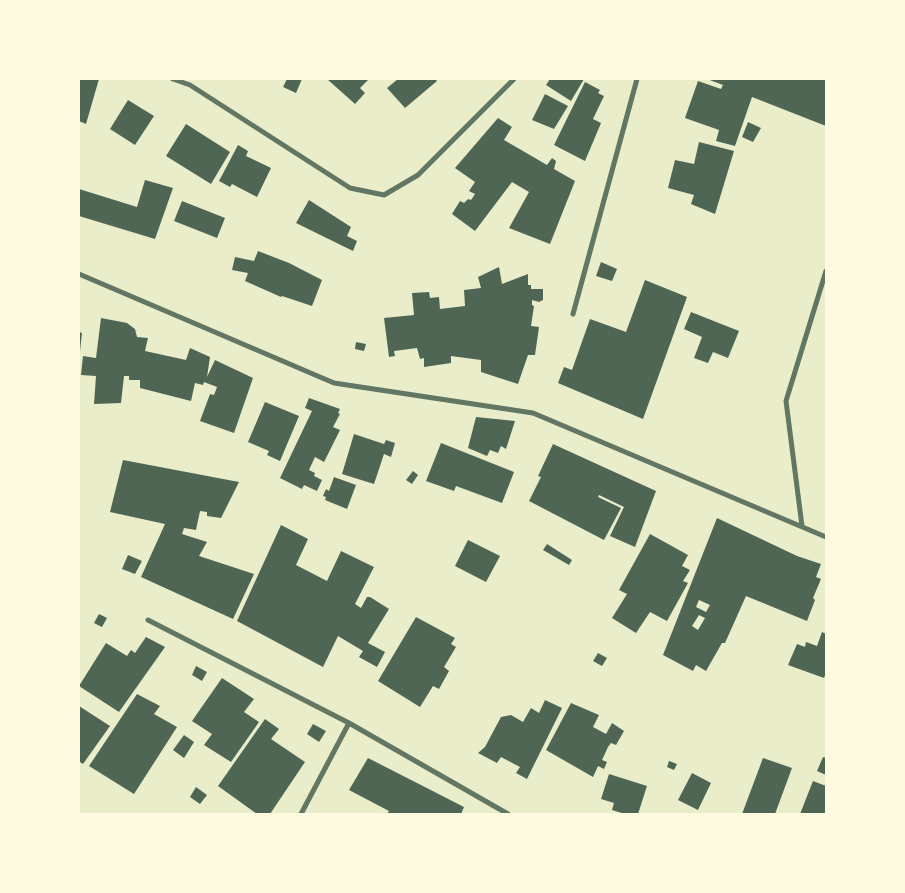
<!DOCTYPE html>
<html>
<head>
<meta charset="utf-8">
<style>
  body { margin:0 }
  #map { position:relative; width:905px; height:893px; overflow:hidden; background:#e9edc9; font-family:"Varela Round",sans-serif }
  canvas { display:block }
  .frame { position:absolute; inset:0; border:80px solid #fefae0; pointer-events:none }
</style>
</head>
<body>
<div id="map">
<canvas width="905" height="893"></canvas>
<div class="frame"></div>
</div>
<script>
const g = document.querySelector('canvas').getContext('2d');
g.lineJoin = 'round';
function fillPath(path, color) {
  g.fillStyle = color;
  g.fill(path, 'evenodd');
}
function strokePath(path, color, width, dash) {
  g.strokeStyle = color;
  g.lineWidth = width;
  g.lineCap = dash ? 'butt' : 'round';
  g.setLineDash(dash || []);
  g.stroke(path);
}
fillPath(new Path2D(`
  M79 79H99L86 124 79 121Z
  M287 79H302L296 93 283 87Z
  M327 79H369L360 88 365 93 355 104Z
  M398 79H435L437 81 405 108 387 88Z
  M550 79H584L571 101 546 85Z
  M707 79H826V126L752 97 735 146 716 141 719 130 685 118 698 81 721 89 723 85Z
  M585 82 600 90 598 93 604 96 593 119 601 123 585 161 554 145Z
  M545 94 568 106 554 129 532 120Z
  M128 100 154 116 135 145 110 129Z
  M498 118 512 127 504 140 547 165 552 158 556 161 554 169 575 181 550 244 509 228 529 192 512 182 475 231 452 214 460 201 464 203 468 199 471 200 475 194 469 191 475 182 455 168Z
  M748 122 761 128 753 142 742 137Z
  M186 124 230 152 211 184 166 156Z
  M699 142 734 151 715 214 691 204 694 195 668 188 675 160 694 164Z
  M238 145 248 151 246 156 271 168 257 197 232 184 230 187 219 181Z
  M145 180 173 188 155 239 79 216V189L137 207Z
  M309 200 351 227 347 236 357 241 353 251 296 223Z
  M182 201 225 218 217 238 174 221Z
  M258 251 289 263 322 280 312 306 282 296 281 297 245 281 248 273 232 270 235 257 254 261Z
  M601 262 617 269 612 281 596 276Z
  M499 267 502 284 528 274V285H531V289H543V300L539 302 532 300V305L534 306 531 326 539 327 535 355H528L518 384 481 372V360L451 356V363L424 367V358L420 359 417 348 394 351 395 356 389 357 384 318 414 315 412 293 429 292 430 298 439 297 440 309 465 306 464 290 481 288 478 277Z
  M645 280 687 297 643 419 558 383 564 367 572 370 590 319 626 332Z
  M691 312 739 331 728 358 713 352 708 363 694 358 702 337 684 329Z
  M101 318 127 323 135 329 137 337 148 338 145 351 186 360 190 348 210 357 207 377 215 360 253 378 234 433 200 421 210 394 214 395 217 387 204 382 203 385 195 383 191 401 140 388V380H129V376H124L121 403 94 404 96 376 81 375 83 356 96 358Z
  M79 332 82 333 80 351H79Z
  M356 342 366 344 364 351 355 349Z
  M309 398 340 409 338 413 340 414 333 427 340 430 324 462 315 457 309 470 315 473 314 476 322 480 317 491 304 485 302 489 280 478 312 411 305 408Z
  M265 402 299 416 280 461 267 455 269 451 248 442Z
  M476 417 515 421 506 449 501 446 498 453 490 450 487 456 468 448Z
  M354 434 384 444 386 440 395 443 391 457 384 454 374 484 342 474Z
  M441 443 514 472 502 503 456 486 454 491 426 481Z
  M553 444 656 491 635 547 610 536 624 507 599 495 598 497 621 508 604 540 529 501 541 477 538 476Z
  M123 460 239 482 221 518 207 516V512L200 511 196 530 184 528 182 534 207 542 199 556 254 574 233 619 141 577 165 524 110 512Z
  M413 471 418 475 412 484 406 480Z
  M334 477 356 485 347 509 325 500 326 497 323 496 326 489 329 491Z
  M717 518 797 556 821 564 816 577 821 579 813 598 815 600 807 621 746 596 725 643H722L706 671 696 665 693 671 663 655ZM699 600 710 605 706 612 696 607ZM699 615 705 618 698 630 692 626Z
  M281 525 308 539 296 565 327 581 341 551 374 567 355 604 361 608 367 597H370L389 609 368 643 385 652 377 667 359 657 363 651 338 636 323 667 237 621Z
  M650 534 688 555 682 566 690 570 683 581 688 583 667 621 650 612 636 633 612 618 627 594 619 590Z
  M468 540 500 556 486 582 455 566Z
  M547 544 572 560 569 565 543 550Z
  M128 555 142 561 135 574 122 569Z
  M99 614 107 618 102 627 94 623Z
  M416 617 455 638 451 644 456 647 444 667 449 671 439 689 433 686 420 707 378 681Z
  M822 632 826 634V673L824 678 788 665 797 644 805 647 806 642 817 646Z
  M146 637 165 647 119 712 79 686 106 643 127 656 131 650 135 653Z
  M598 653 607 658 602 666 593 661Z
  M196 666 207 672 202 681 192 675Z
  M222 678 254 699 244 712 259 722 231 762 204 745 212 734 192 721Z
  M137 694 160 706 154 714 177 727 134 794 89 766Z
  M545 700 562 708 527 779 516 773 520 767 501 757 497 763 478 753 485 747 501 717 511 715 523 722 531 708 539 713Z
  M571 703 599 715 593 727 606 734 612 723 624 731 616 745 611 743 608 747 602 760 607 762 604 769 598 766 593 777 546 750Z
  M79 706 110 726 83 764 80 762 79 764Z
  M265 719 279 729 271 739 305 762 270 814H257L218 786Z
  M313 724 326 731 319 742 307 734Z
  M184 735 194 742 184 758 173 750Z
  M823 757 826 758V775L817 771Z
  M368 758 464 807 461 814H387L389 811 349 790Z
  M763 758 792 768 775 814H742Z
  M669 761 677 764 674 770 667 767Z
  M692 773 711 783 698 810 678 800Z
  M609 774 647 786 638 814H625L612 810 614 803 601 799Z
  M813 781 826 786V814H800Z
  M196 787 207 795 200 804 190 797Z`), '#4f6655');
strokePath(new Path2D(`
  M173 79 190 85 350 188 384 195 418 175 514 79
  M79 274 334 383 533 413 826 537
  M573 314 637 79
  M802 526 786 401 826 271
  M148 620 349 723 508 814
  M301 814 349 723`), '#617663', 5);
</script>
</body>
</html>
